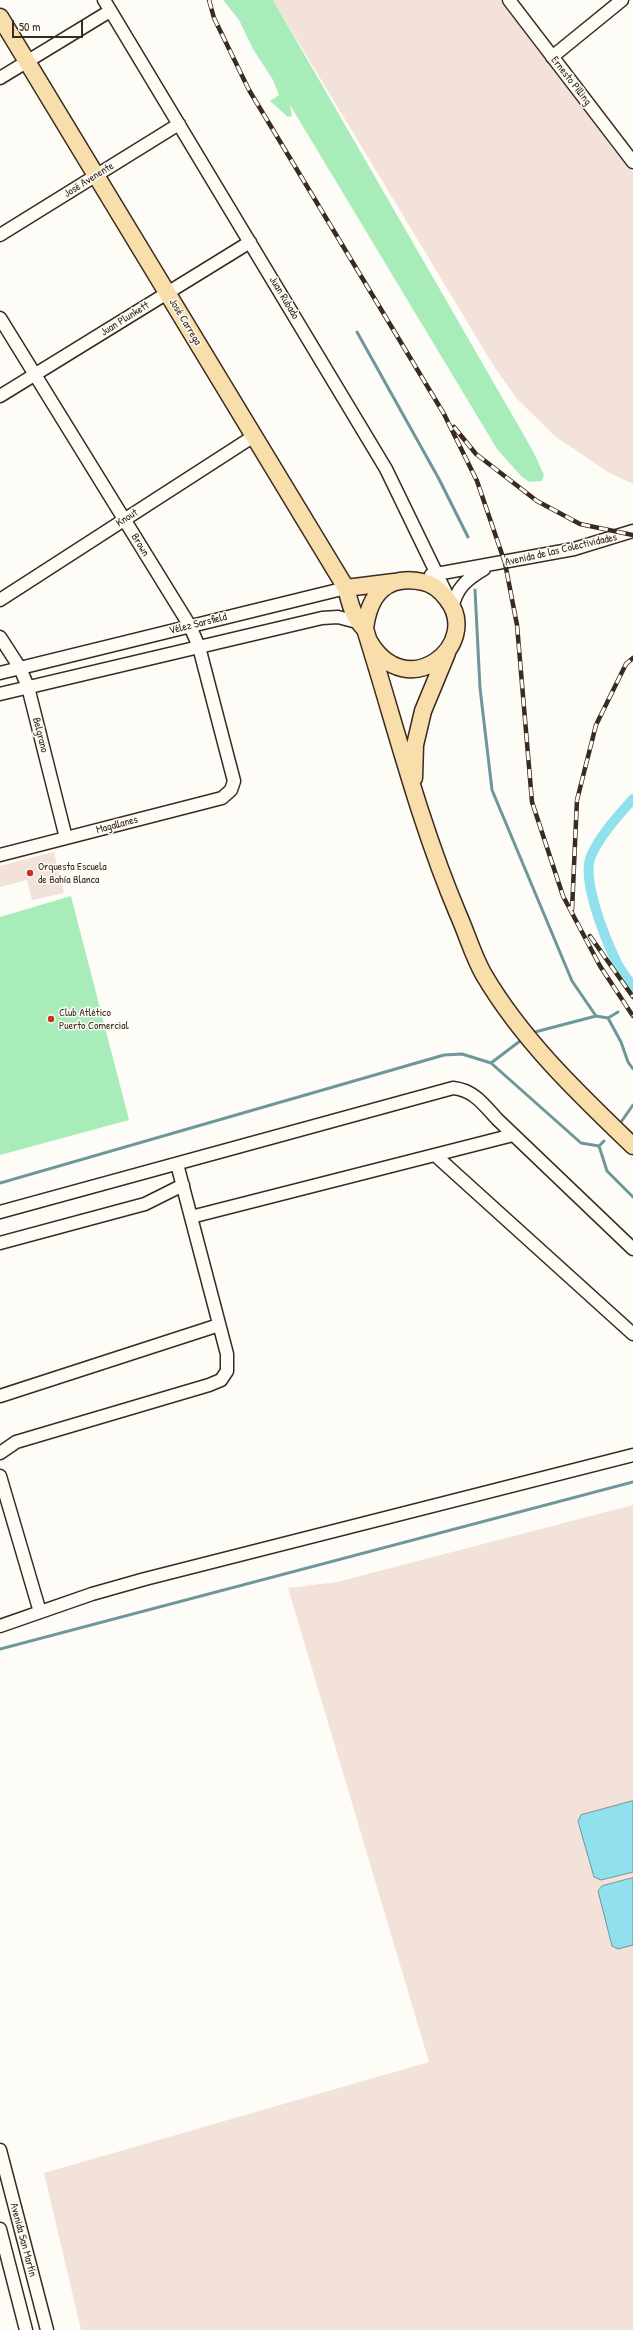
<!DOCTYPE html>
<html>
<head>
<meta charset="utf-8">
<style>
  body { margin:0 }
  #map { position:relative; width:633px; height:2330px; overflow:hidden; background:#fdfcf7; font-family:"Patrick Hand",sans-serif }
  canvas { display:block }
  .scale { position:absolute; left:12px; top:20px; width:71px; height:18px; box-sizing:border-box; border:2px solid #3b2a1e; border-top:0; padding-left:5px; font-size:12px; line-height:14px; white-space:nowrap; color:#3b2a1e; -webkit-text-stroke:3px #fdfcf7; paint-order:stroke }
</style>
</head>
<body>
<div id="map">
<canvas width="633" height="2330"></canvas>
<div class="scale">50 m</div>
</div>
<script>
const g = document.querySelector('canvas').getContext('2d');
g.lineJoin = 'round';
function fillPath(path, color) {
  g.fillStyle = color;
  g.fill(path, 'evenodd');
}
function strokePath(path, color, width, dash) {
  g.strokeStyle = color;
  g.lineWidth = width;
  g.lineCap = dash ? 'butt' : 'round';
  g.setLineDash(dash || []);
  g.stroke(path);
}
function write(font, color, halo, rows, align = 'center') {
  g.font = font + ' "Patrick Hand",sans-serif';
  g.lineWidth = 3;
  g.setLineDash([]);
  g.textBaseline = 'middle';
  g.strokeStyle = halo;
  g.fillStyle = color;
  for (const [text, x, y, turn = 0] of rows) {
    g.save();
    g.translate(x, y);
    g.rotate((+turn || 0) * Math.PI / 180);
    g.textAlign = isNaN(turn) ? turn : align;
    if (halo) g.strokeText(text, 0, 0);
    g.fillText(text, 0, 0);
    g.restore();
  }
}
fillPath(new Path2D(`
  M273 0H500L633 172V484L608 472 556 437 518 400 495 368Z
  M54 852 64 893 32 900 27 880 0 887V866Z
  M633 1505V2330H81L44 2173 429 2062 288 1588 337 1582Z`), '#f3e2d9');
fillPath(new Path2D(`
  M223 0H273L533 451 544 475 542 481 529 482 521 476 497 449 290 105 292 116 288 117 270 101 279 95 273 80 253 49 239 20Z
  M71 896 129 1120 0 1155V917Z`), '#a8edb9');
const water = new Path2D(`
  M633 1801V1872L601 1880 594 1877 578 1821 581 1815Z
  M633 1878V1945L618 1949 612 1946 598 1891 602 1886Z`);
fillPath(water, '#90e0ee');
strokePath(water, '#6e979b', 1);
strokePath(new Path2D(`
  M357 332 439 479 468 537
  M475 590 480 688 492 790 572 981 596 1016
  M608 1018 621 1042 628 1062 633 1069
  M535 1032 596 1016 608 1018 618 1012
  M491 1063 520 1041
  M621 1122 633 1105
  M599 1146 607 1171 633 1197
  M0 1183 444 1055 462 1054 491 1063 581 1143 599 1146 604 1141
  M0 1649 633 1482`), '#6e979b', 3);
strokePath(new Path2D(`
  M633 799C618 816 600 835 591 856 581 879 605 938 616 961 620 970 627 978 633 987`), '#90e0ee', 10);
const minor = new Path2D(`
  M104 0 386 469 448 597
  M509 0 633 162
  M552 57 622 0
  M0 78 110 11
  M0 235 179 124
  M0 318 190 626 199 647 234 781 231 790 222 798 0 855
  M0 396 250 242
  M431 575 574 549 633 531
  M0 600 254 436
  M452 609C456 588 467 579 484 569
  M0 637 20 668 28 687 66 838
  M0 673 346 588
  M0 694 322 618 338 617 357 622
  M435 1155 633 1334
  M0 1212 453 1088C474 1090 484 1105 497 1119L633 1249
  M191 1217 513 1135
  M0 1243 145 1204 183 1185
  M0 1396 219 1325
  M0 1453 16 1442 209 1385 221 1380 227 1371V1354L177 1164
  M0 1476 40 1612
  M0 1626 92 1594 145 1579 633 1455
  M0 2150 47 2330
  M0 2229 26 2330`);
const major = new Path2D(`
  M0 17 346 588C350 603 353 618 365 629
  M346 588 394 582
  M369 641C407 706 483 644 447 599 441 591 433 584 423 582 386 574 369 595 365 629 395 724 419 822 458 914 467 934 473 956 484 975 523 1041 578 1093 633 1146
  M414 778 415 745 423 711 447 653`);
strokePath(minor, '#3b2a1e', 15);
strokePath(major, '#3b2a1e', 19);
strokePath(minor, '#fdfcf7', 12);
strokePath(major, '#f8deab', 16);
const rail = new Path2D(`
  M209 0 214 18 249 90 444 414 477 481 505 563 517 625 532 802 563 896 600 966 633 1016
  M454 427 476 454 537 501 580 524 633 535
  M572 910 577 800 596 725 626 664 633 658
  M590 936 633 997`);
strokePath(rail, '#3b2a1e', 4.5);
strokePath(rail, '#fdfcf7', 3, [9]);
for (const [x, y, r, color] of [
  [30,873,4,"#c8321e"],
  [51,1019,4,"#c8321e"]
]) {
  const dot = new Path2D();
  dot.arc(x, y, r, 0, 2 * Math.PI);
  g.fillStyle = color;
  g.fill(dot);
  strokePath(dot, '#fdfcf7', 1.5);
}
write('11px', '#3b2a1e', '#fdfcf7', [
  ["Ernesto Pilling",571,81,52],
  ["José Avenente",89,180,-32],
  ["Juan Rubado",284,298,59],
  ["Juan Plunkett",125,319,-32],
  ["José Carrega",185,322,59],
  ["Knout",127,518,-33],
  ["Brown",140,545,58],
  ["Avenida de las Colectividades",561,550,-13],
  ["Vélez Sarsfield",198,624,-14],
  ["Belgrano",40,735,76],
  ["Magallanes",117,825,-15],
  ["Avenida San Martín",23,2240,75]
]);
write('11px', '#3b2a1e', '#fdfcf7', [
  ["Orquesta Escuela",38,867],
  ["de Bahía Blanca",38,880],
  ["Club Atlético",59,1013],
  ["Puerto Comercial",59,1026]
], 'left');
</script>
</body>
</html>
